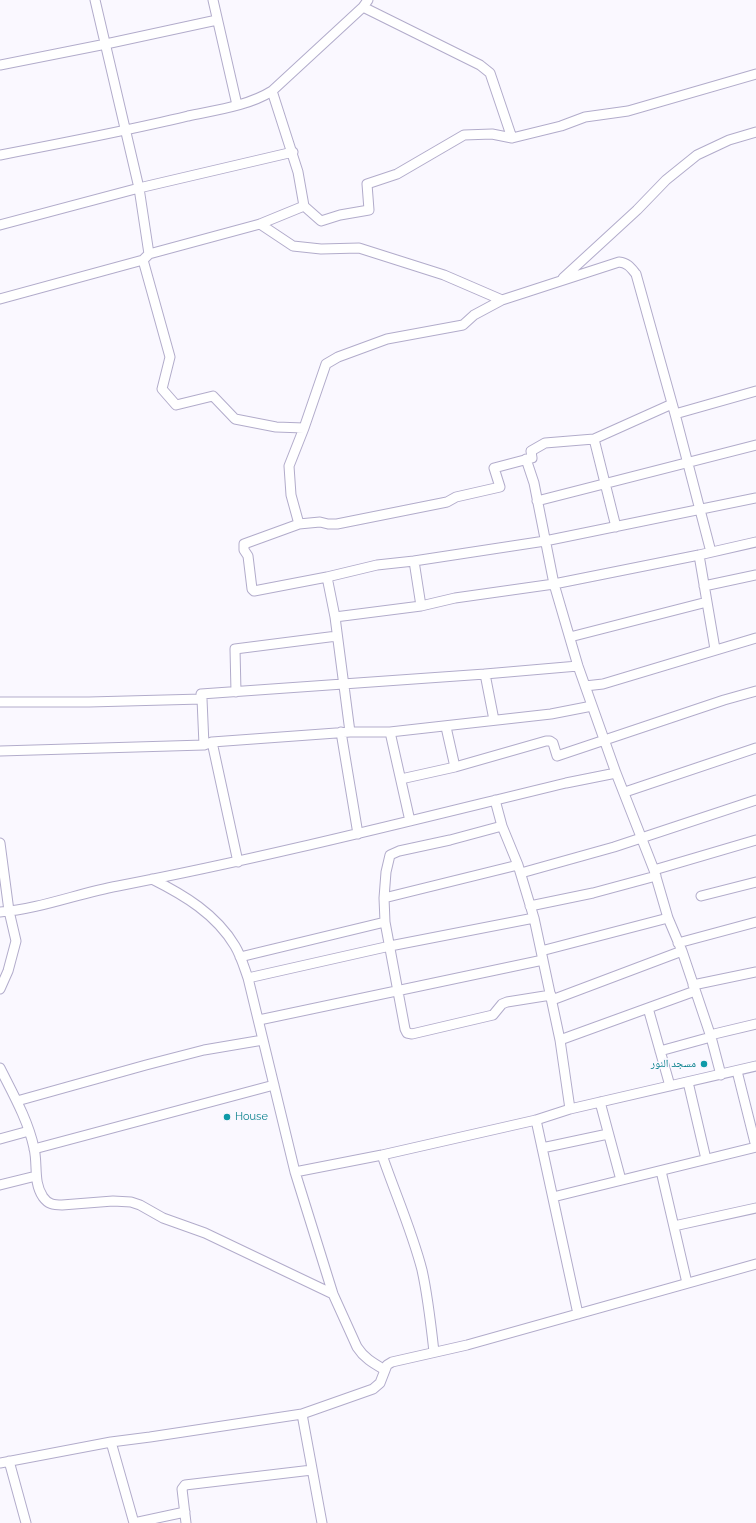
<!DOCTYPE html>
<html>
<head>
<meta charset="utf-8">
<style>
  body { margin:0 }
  canvas { display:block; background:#faf8ff }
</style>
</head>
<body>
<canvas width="756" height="1523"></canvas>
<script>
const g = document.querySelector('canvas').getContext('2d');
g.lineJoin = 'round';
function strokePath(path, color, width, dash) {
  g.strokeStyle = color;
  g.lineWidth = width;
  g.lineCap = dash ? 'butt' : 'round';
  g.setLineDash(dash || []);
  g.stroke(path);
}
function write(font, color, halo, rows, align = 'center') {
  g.font = font + ' Raleway,"Noto Naskh Arabic",sans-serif';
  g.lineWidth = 3;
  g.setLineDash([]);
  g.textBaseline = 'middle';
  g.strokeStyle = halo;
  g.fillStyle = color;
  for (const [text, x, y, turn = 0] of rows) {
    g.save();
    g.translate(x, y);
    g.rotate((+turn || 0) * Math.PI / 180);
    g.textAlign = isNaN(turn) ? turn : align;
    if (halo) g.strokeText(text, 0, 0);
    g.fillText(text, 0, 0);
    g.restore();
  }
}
const minor = new Path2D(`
  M95 0 139 188 149 254
  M213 0 237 105
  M363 7 480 65 490 73 512 138
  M0 65 106 44 217 20
  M272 91 298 172 304 206 321 221 340 215 369 210 367 184 397 174 464 135 492 134 512 138 561 126 585 117 628 111 756 74
  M0 155C63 143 126 131 188 116 216 110 248 106 272 91L363 7 368 0
  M260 224 293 246 321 249 359 248 444 275 502 300
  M0 225 139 188 293 152
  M143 260 170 357 162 389 176 405 213 396 235 419 276 427 304 428 326 364 338 357 387 339 463 325 474 315 502 300 619 262C628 263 631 268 636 274L675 414 711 552
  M563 278 637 210 666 180 697 155 729 140 756 132
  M0 299 143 260 149 254 260 224 304 206
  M675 414 756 391
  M304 428 289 466 291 495 299 524 244 544V550L248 556 252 589 254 591 327 577
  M526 459 534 483 554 584 578 666 616 773 654 870 668 918 682 951 711 1037 721 1075
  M537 501 756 445
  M299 524 320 522 328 524H337L447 502 456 497 500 487 494 468 532 458 531 451 545 443 594 439
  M616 527 594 439 672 404
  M699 555 715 649
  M414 561 421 606
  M704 586 756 575
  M335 617 421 606 455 598 554 584 699 555 756 542
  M570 637 707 602
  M485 674 494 720
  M585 686 603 684 756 638
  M236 692 235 649 337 636
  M202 699 204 745
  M0 702H89L202 699 201 694 485 674 578 666
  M446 727 455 767
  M341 732 358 834
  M350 732 335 617 327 577 377 565 414 561 545 541 756 498
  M390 732 410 821
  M212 742 238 862
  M0 751 204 745 212 742 350 732H390L551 714 592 706
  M401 779 455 767 546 741H550L553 743 557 756 724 700 756 691
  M625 792 756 748
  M495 800 502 826 518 865 534 918 560 1040 570 1109
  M502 826 450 840 399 851 390 855 386 872 384 898 385 922 405 1029 407 1033 412 1034 493 1015 502 1004 507 1002 551 995
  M0 843 9 911 16 941 8 971 0 989
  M654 870 756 840
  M521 873 614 847 756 800
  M152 879C184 895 216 914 235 946 241 956 244 967 248 978L295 1172 333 1294 357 1347C364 1358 373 1363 385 1370
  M701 896 756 882
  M384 898 518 865
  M530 906 593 893 656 876
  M0 912C40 909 79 893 118 886 269 857 417 819 566 783L616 773
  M678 943 756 922
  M541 951 668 918
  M240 957 385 922
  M248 978 390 946 534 918
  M693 985 756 972
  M552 1000 682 951
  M648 1008 670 1086
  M259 1020 543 960
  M710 1035 756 1024
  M560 1040 695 991
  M660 1051 711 1037
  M0 1068C13 1094 28 1120 34 1148 38 1165 33 1182 43 1197 48 1204 53 1205 62 1205L113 1201 131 1202 140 1205 163 1218 205 1233 333 1294
  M688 1082 706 1159
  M17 1101 146 1065 204 1050 263 1040
  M600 1102 621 1180
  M536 1120 578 1314
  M0 1139 29 1131
  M542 1148 608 1134
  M34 1149 274 1085
  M382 1155C395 1193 412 1231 422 1270 428 1297 431 1325 434 1352
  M661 1171 687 1283
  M295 1172 382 1155 536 1120 570 1109 756 1066
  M0 1185 36 1176
  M553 1197 756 1147 737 1071
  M674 1226 756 1208
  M302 1414 322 1523
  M111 1442 134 1523
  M9 1461 26 1523
  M0 1463 111 1442 150 1437 302 1414 373 1389 380 1383 387 1365 392 1362 467 1345 756 1264
  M134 1523 185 1512
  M186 1523 182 1489 185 1485 312 1470`);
strokePath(minor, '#b2accb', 11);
strokePath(minor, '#fff', 9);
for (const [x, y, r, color] of [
  [704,1064,4,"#0f9aa8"],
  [227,1117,4,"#0f9aa8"]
]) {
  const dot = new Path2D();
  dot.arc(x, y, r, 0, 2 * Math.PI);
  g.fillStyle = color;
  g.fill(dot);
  strokePath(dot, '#faf8ff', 1.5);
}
write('11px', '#0d838f', '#faf8ff', [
  ["مسجد النور",696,1064],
  ["House",235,1117,"left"]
], 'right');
</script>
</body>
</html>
